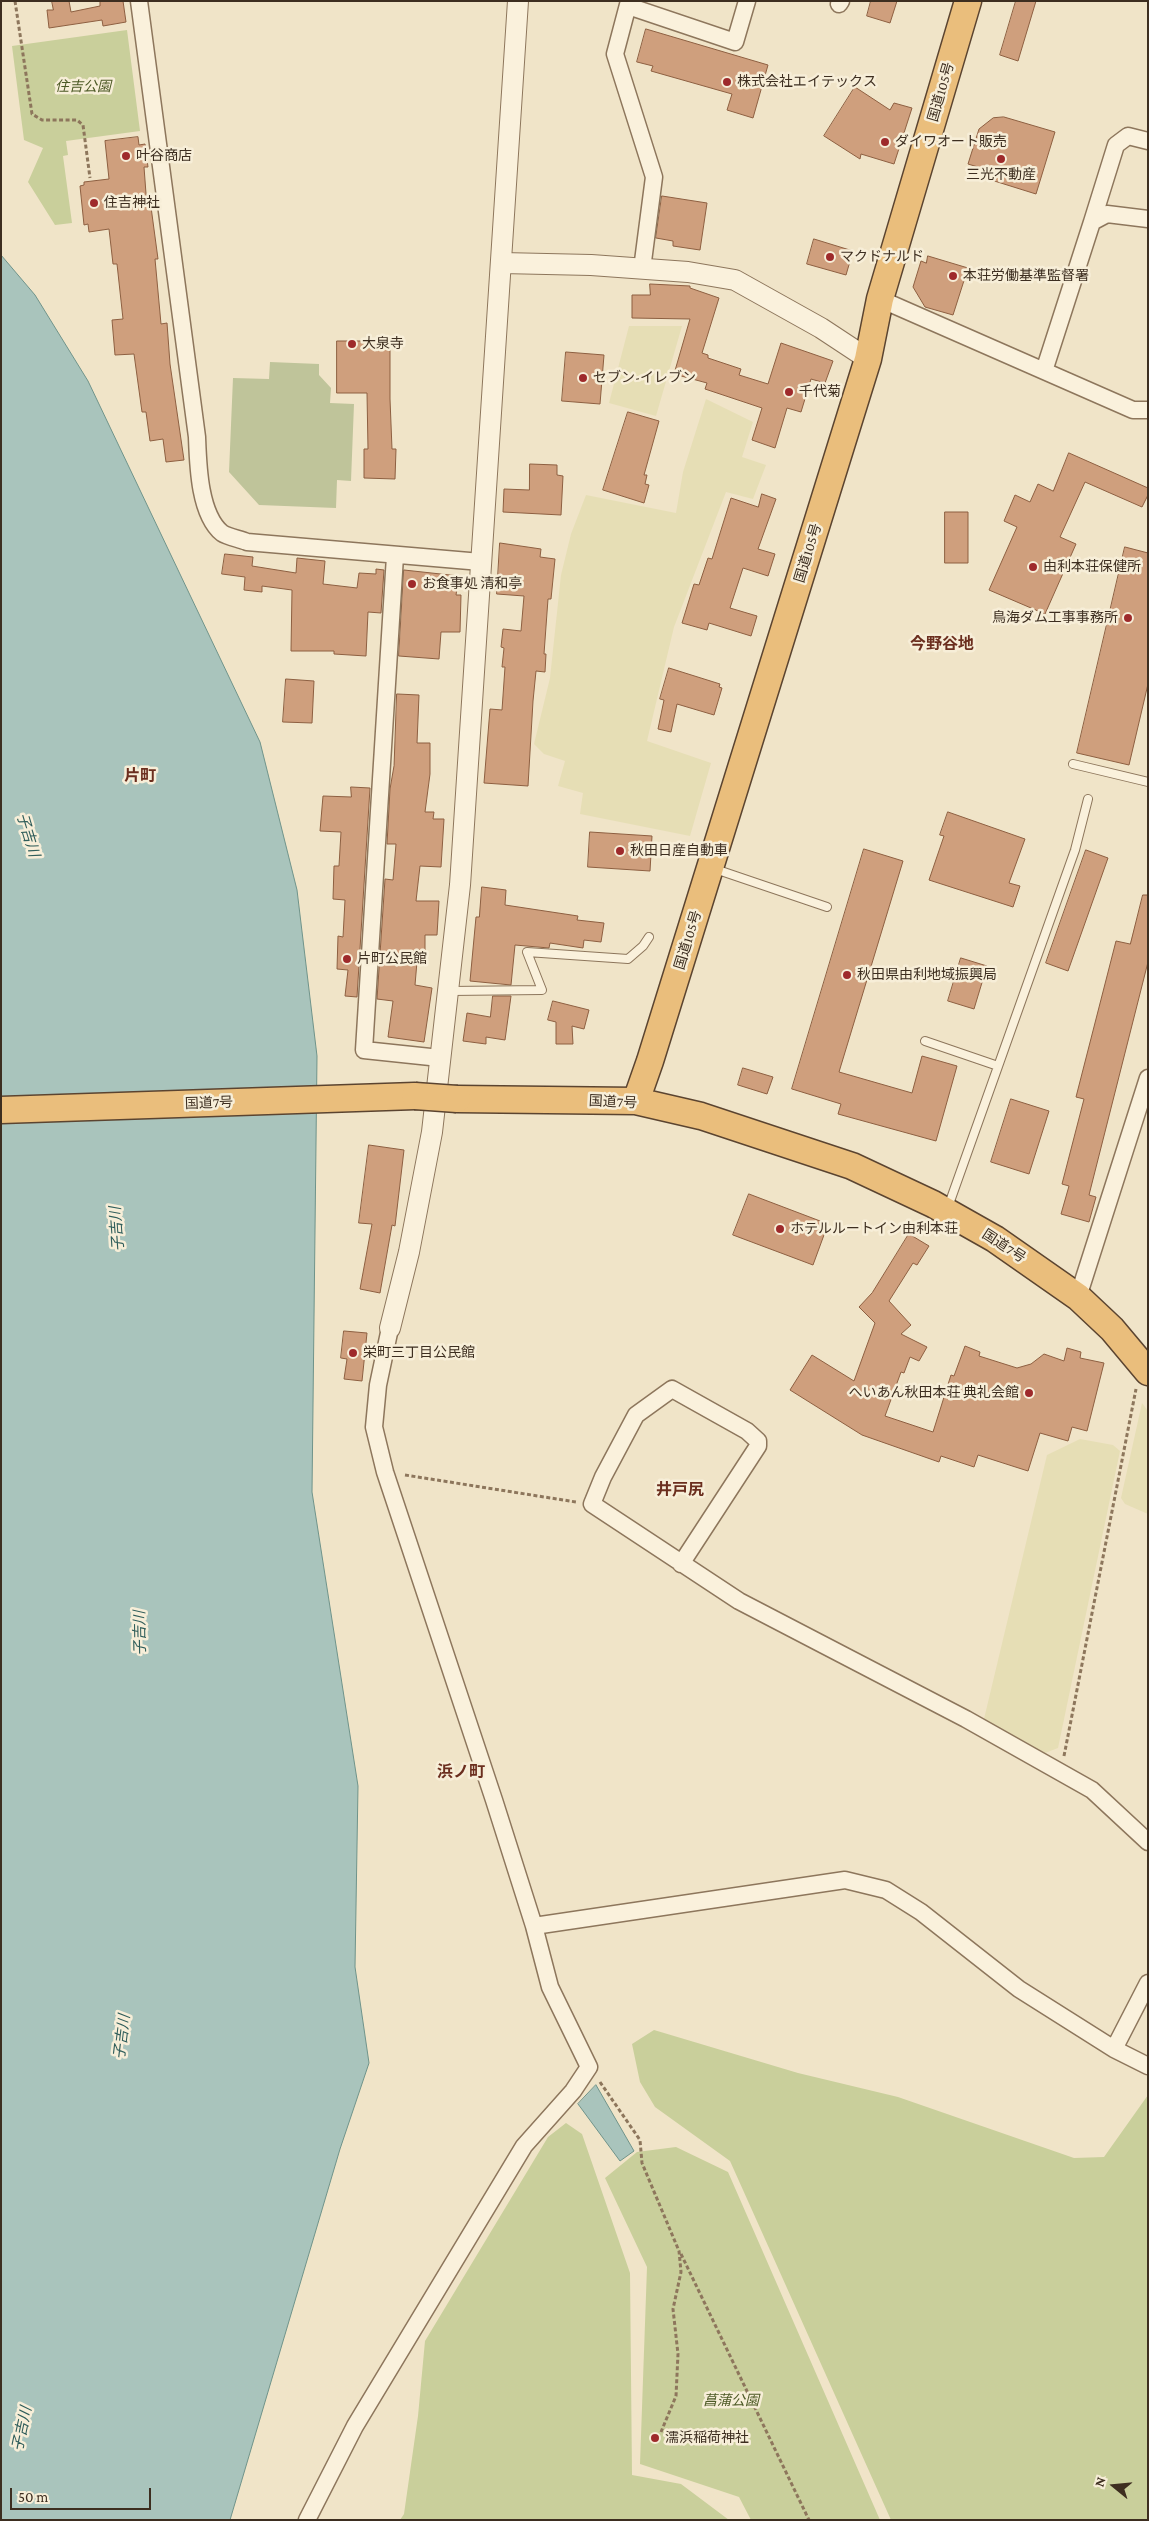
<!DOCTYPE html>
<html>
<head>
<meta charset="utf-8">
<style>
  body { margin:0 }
  #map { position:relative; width:1149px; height:2521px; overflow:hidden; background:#f0e4c8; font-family:"Crimson Pro",serif }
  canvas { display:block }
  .frame { position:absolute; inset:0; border:2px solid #3d2e20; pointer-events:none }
  .north { position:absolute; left:1089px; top:2461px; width:50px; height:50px; -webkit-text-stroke:4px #f7eed8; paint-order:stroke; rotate:287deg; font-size:14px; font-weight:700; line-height:20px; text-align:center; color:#3d2e20 }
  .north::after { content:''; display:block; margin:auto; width:18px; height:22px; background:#3d2e20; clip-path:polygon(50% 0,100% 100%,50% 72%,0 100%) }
  .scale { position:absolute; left:10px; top:2488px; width:141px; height:22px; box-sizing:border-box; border:2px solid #3d2e20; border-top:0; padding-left:6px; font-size:15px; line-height:18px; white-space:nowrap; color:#3d2e20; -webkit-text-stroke:4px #f7eed8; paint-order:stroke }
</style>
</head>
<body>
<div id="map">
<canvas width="1149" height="2521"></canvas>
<div class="frame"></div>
<div class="north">N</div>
<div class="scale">50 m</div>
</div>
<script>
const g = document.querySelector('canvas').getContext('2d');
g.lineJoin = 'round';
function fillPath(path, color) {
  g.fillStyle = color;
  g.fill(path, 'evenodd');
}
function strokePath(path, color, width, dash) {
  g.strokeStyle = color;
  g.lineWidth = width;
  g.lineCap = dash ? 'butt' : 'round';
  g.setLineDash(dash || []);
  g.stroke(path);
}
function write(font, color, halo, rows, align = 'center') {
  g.font = font + ' "Crimson Pro","Noto Sans JP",serif';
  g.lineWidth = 5;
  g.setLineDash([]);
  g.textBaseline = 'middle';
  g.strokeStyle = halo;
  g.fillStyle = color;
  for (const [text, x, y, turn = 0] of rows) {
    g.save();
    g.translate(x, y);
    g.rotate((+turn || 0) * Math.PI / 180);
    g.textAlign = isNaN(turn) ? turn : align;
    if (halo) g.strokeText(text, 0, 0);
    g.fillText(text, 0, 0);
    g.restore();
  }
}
fillPath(new Path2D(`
  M629 326H682L656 416 609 403Z
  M706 399 753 422 742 457 766 465 753 499 726 492 674 627 647 741 711 763 690 836 580 814 583 793 558 786 565 761 544 754 534 744 550 678 561 575 571 534 586 495 676 513 683 472Z
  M1142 1403 1148 1411V1514L1125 1504 1121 1498Z
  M1080 1439 1113 1445 1120 1451 1058 1748 1045 1753 984 1719 1047 1455Z`), '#e6deb5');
fillPath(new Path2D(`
  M127 30 140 131 66 141 68 155 63 156 72 223 55 225 28 182 43 148 24 140 12 46Z
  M654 2030 798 2073 898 2097 1074 2158 1104 2157 1148 2095V2520H891L730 2161 655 2107 640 2082 632 2044Z
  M566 2123 582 2134 630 2273 632 2475 681 2484 729 2520H400L404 2514 418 2416 425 2341 548 2137Z
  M676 2147 728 2172 880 2520H751L739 2497 640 2464 647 2267 605 2178 637 2152Z`), '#c9cf9b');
fillPath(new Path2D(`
  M270 362 319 364V375L331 388 330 403 354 404 351 481 337 480 336 508 259 505 229 472 233 378 269 379Z`), '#bfc49a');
const water = new Path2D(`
  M1 255 35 295 88 381 260 742 297 890 317 1056 312 1492 358 1786 355 1967 369 2063 340 2149 230 2520H1Z
  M596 2085 634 2151 620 2161 578 2104Z`);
fillPath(water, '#a9c4bc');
strokePath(water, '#6f938a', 1);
const building = new Path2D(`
  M52 1H69L71 12 100 6V1H123L126 22 103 26 102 20 49 28 47 10H53Z
  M871 1H897L890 23 867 16Z
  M1016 1H1036L1018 61 1000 55Z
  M646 29 768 65 753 118 727 110 732 94 651 71 653 66 637 62Z
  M855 87 890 110 894 103 912 108 894 164 861 154 860 159 824 136Z
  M1004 117 1055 132 1036 194 988 179 991 171 968 164 979 129 993 118Z
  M138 137 139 145 145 144 148 167H144L147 207H151L158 259H155L161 324 167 323 170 364 184 460 166 462 163 439 150 441 146 412H142L134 354 115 355 112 320 123 319 117 264H113L109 229 89 232 88 224 84 225 80 186 84 185V182L109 179 105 141Z
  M662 196 707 203 700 250 673 246V241L656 238Z
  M814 239 853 251 846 275 807 264Z
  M928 256 968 268 953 315 925 307 913 287 921 261 926 263Z
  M650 284 690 286V288L719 298 702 353 708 355V358L741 369 739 375 768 384 781 343 833 361 825 383 811 379 801 412 787 408 775 448 752 440 762 408 705 389 707 383 674 374 690 319 632 318V295H650Z
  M337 341H390V399L392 449H396L395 479 364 478V449H368L367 393H337Z
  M566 352 604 355 600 404 562 401Z
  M628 412 659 421 644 475H647L645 484 649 485 644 503 603 490Z
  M1069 453 1148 488V495L1142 507 1085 482 1060 537 1076 544 1045 614 989 590 1017 527 1004 521 1015 495 1030 502 1038 484 1053 491Z
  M530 464 557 465V475L563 476 561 515 503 512 504 489 529 490Z
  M762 494 776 499 758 549 775 554 768 576 743 568 730 608 757 616 751 636 709 623 707 630 682 623 694 584 699 585 708 558 712 559 731 498 758 507Z
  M945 512H968V563H945Z
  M500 543 541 549 540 557 555 559 551 599H548L544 654H546L545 672 536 671 533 701 528 786 484 783 490 709 502 710 505 667H502L504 648 501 647 503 629 521 631 524 596 497 594Z
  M1125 547 1148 553V684L1129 765 1077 753Z
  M225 554 253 557 252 566 296 573 297 558 325 561 323 584 357 588 359 573 376 574V569L384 570 381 613 368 612 366 656 334 654V651H291L292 590 262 586V592L244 590 245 577 222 574Z
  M404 570 459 576 456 595H461L460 632H441L439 659 399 656Z
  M669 668 720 684 719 687 722 688 714 715 677 704 671 732 658 729 664 700 660 699Z
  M286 679 314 681 312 723 283 722Z
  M397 694 419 695 417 743H430V774L425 812H434L433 819H444L441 867 420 866 416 901H439L437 935H425V950H418L415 985 432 988 424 1042 388 1037 393 1001 377 999 385 879 393 880 396 844H387L390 789 394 766Z
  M351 787 370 788 357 997 345 996 348 970 337 969 338 936 343 937 345 900 333 899 334 866H339L341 832 320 831 323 796 351 797Z
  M948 812 1025 839 1009 883 1020 886 1013 907 929 880 944 836 940 835Z
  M590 832 652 836 650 871 588 867Z
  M864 849 903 861 839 1072 912 1093 922 1056 957 1066 936 1141 838 1114 841 1104 792 1089Z
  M1086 850 1108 858 1068 971 1046 963Z
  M482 887 506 890 505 905 578 916 577 920 604 923 601 942 584 940 583 948 550 943 549 948 515 945 511 985 470 981 476 917H479Z
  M1143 895H1148V962L1089 1195 1096 1197 1089 1222 1061 1214 1069 1186 1062 1184 1084 1099 1076 1097 1116 941 1130 944Z
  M961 958 987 966 974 1009 948 1001Z
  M493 996H511L505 1040 486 1037V1044L463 1041 467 1013 490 1017Z
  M553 1001 589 1010 584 1029 572 1026 573 1044H556V1022L548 1020Z
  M743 1068 773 1077 767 1094 738 1085Z
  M1011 1099 1049 1111 1029 1174 991 1162Z
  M369 1145 404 1150 395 1226 392 1225 380 1293 360 1289 372 1224 359 1223Z
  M749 1194 828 1224 813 1265 733 1235Z
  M909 1234 929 1246 917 1265 913 1263 889 1301 911 1325 901 1334 927 1347 919 1361 910 1357 904 1373 901 1372 885 1416 933 1432 951 1375 954 1376 965 1346 980 1352 979 1356 1017 1368 1031 1364 1044 1354 1064 1361 1067 1348 1081 1352 1080 1358 1104 1363 1087 1431 1072 1427 1068 1441 1040 1433 1028 1471 978 1455 974 1467 941 1456 939 1462 862 1435 790 1390 812 1355 854 1381 875 1323 859 1307 872 1293Z
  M344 1331 367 1333 362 1381 344 1379 347 1359 341 1358Z`);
fillPath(building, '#cf9f7d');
strokePath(building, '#8d5f41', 1);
const service = new Path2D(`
  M1073 764 1148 782
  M715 869 827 907
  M450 991 542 990 527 952 628 959 643 946 649 937
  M925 1041 998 1066
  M948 1207 1075 850 1088 799`);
const minor = new Path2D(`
  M139 1 197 437C198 464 199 514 222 533 228 537 240 539 247 542L481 562
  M629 1 615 54 654 177 642 269
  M839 4 841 1
  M628 6 735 42 747 1
  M1092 222 1116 145 1128 136 1148 141
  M880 299 1133 410H1148
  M1044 371 1092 222 1107 214 1148 219
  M395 556 364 1050 440 1058
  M1078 1297 1148 1078
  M681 1564 758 1446V1441L747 1431 672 1389 636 1415 603 1477 592 1504 739 1601 966 1719 1092 1790 1148 1842
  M534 1926 845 1880 886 1890 921 1912 1019 1989 1114 2049 1148 2066
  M1114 2049 1148 1983
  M307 2520 355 2426 524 2146 573 2091 589 2067 550 1987 534 1926 494 1800 385 1472 374 1427 378 1385 390 1328`);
const tertiary = new Path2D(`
  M502 263 591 265 688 272 735 280 821 328 868 359
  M390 1328 409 1252 432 1132 460 885 518 1`);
const trunk = new Path2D(`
  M457 1099 636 1101 701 1116 852 1166 933 1204 995 1239 1078 1297 1112 1329 1148 1372
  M636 1101 650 1061 868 359 880 299 968 1
  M1 1110 415 1096`);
strokePath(service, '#8d765c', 10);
strokePath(minor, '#8d765c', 19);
strokePath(tertiary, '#8d765c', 22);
strokePath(trunk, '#5b4430', 29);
strokePath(new Path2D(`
  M15 1 32 114 42 120H77L83 125 90 178
  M405 1475 576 1502
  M1064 1756 1136 1389
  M600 2082 640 2140 642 2163 679 2251 681 2272 673 2309 678 2354 676 2396 661 2432
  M681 2254 809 2520`), '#8d765c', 3, [4, 2.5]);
strokePath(service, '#faf1dc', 8);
strokePath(minor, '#faf1dc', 16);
strokePath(tertiary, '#faf1dc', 20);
strokePath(trunk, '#eabe7c', 26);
const trunkBridge = new Path2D(`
  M415 1096 457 1099`);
strokePath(trunkBridge, '#5b4430', 29, []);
strokePath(trunkBridge, '#eabe7c', 26);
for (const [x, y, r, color] of [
  [727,82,5,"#9e2a2b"],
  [885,142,5,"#9e2a2b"],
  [126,156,5,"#9e2a2b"],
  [1001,159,5,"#9e2a2b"],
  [94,203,5,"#9e2a2b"],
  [830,257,5,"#9e2a2b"],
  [953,276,5,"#9e2a2b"],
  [352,344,5,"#9e2a2b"],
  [583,378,5,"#9e2a2b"],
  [789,392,5,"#9e2a2b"],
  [1033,567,5,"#9e2a2b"],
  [412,584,5,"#9e2a2b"],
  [1128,618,5,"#9e2a2b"],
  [620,851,5,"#9e2a2b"],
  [347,959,5,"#9e2a2b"],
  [847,975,5,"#9e2a2b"],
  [780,1229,5,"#9e2a2b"],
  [353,1353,5,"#9e2a2b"],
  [1029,1393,5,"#9e2a2b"],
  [655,2438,5,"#9e2a2b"]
]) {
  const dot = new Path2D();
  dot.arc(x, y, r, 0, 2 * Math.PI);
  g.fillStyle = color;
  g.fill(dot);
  strokePath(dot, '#f7eed8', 2);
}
write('14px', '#3d2e20', '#f7eed8', [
  ["株式会社エイテックス",737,82],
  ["ダイワオート販売",895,142],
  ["叶谷商店",136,156],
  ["三光不動産",1001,175,"center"],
  ["住吉神社",104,203],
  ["マクドナルド",840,257],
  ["本荘労働基準監督署",963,276],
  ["大泉寺",362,344],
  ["セブン-イレブン",593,378],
  ["千代菊",799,392],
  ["由利本荘保健所",1043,567],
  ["お食事処 清和亭",422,584],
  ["鳥海ダム工事事務所",1118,618,"right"],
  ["秋田日産自動車",630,851],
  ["片町公民館",357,959],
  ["秋田県由利地域振興局",857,975],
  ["ホテルルートイン由利本荘",790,1229],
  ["栄町三丁目公民館",363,1353],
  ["へいあん秋田本荘 典礼会館",1019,1393,"right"],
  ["濡浜稲荷神社",665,2438]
], 'left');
write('italic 14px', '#4d5a26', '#f7eed8', [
  ["住吉公園",83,87],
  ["菖蒲公園",731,2401]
]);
write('14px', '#3d2e20', '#f7eed8', [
  ["国道105号",941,92,-74],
  ["国道105号",808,553,-73],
  ["国道105号",688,940,-73],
  ["国道7号",613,1102,3],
  ["国道7号",209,1103,-2],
  ["国道7号",1004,1246,33]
]);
write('italic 15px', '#2f5d5a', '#f7eed8', [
  ["子吉川",28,835,73],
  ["子吉川",117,1229,-94],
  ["子吉川",140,1633,-91],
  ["子吉川",122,2037,-83],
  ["子吉川",22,2429,-78]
]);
write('bold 16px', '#6b2e1e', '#f7eed8', [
  ["今野谷地",942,644],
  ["片町",140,776],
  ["井戸尻",680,1490],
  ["浜ノ町",461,1772]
]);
</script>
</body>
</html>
